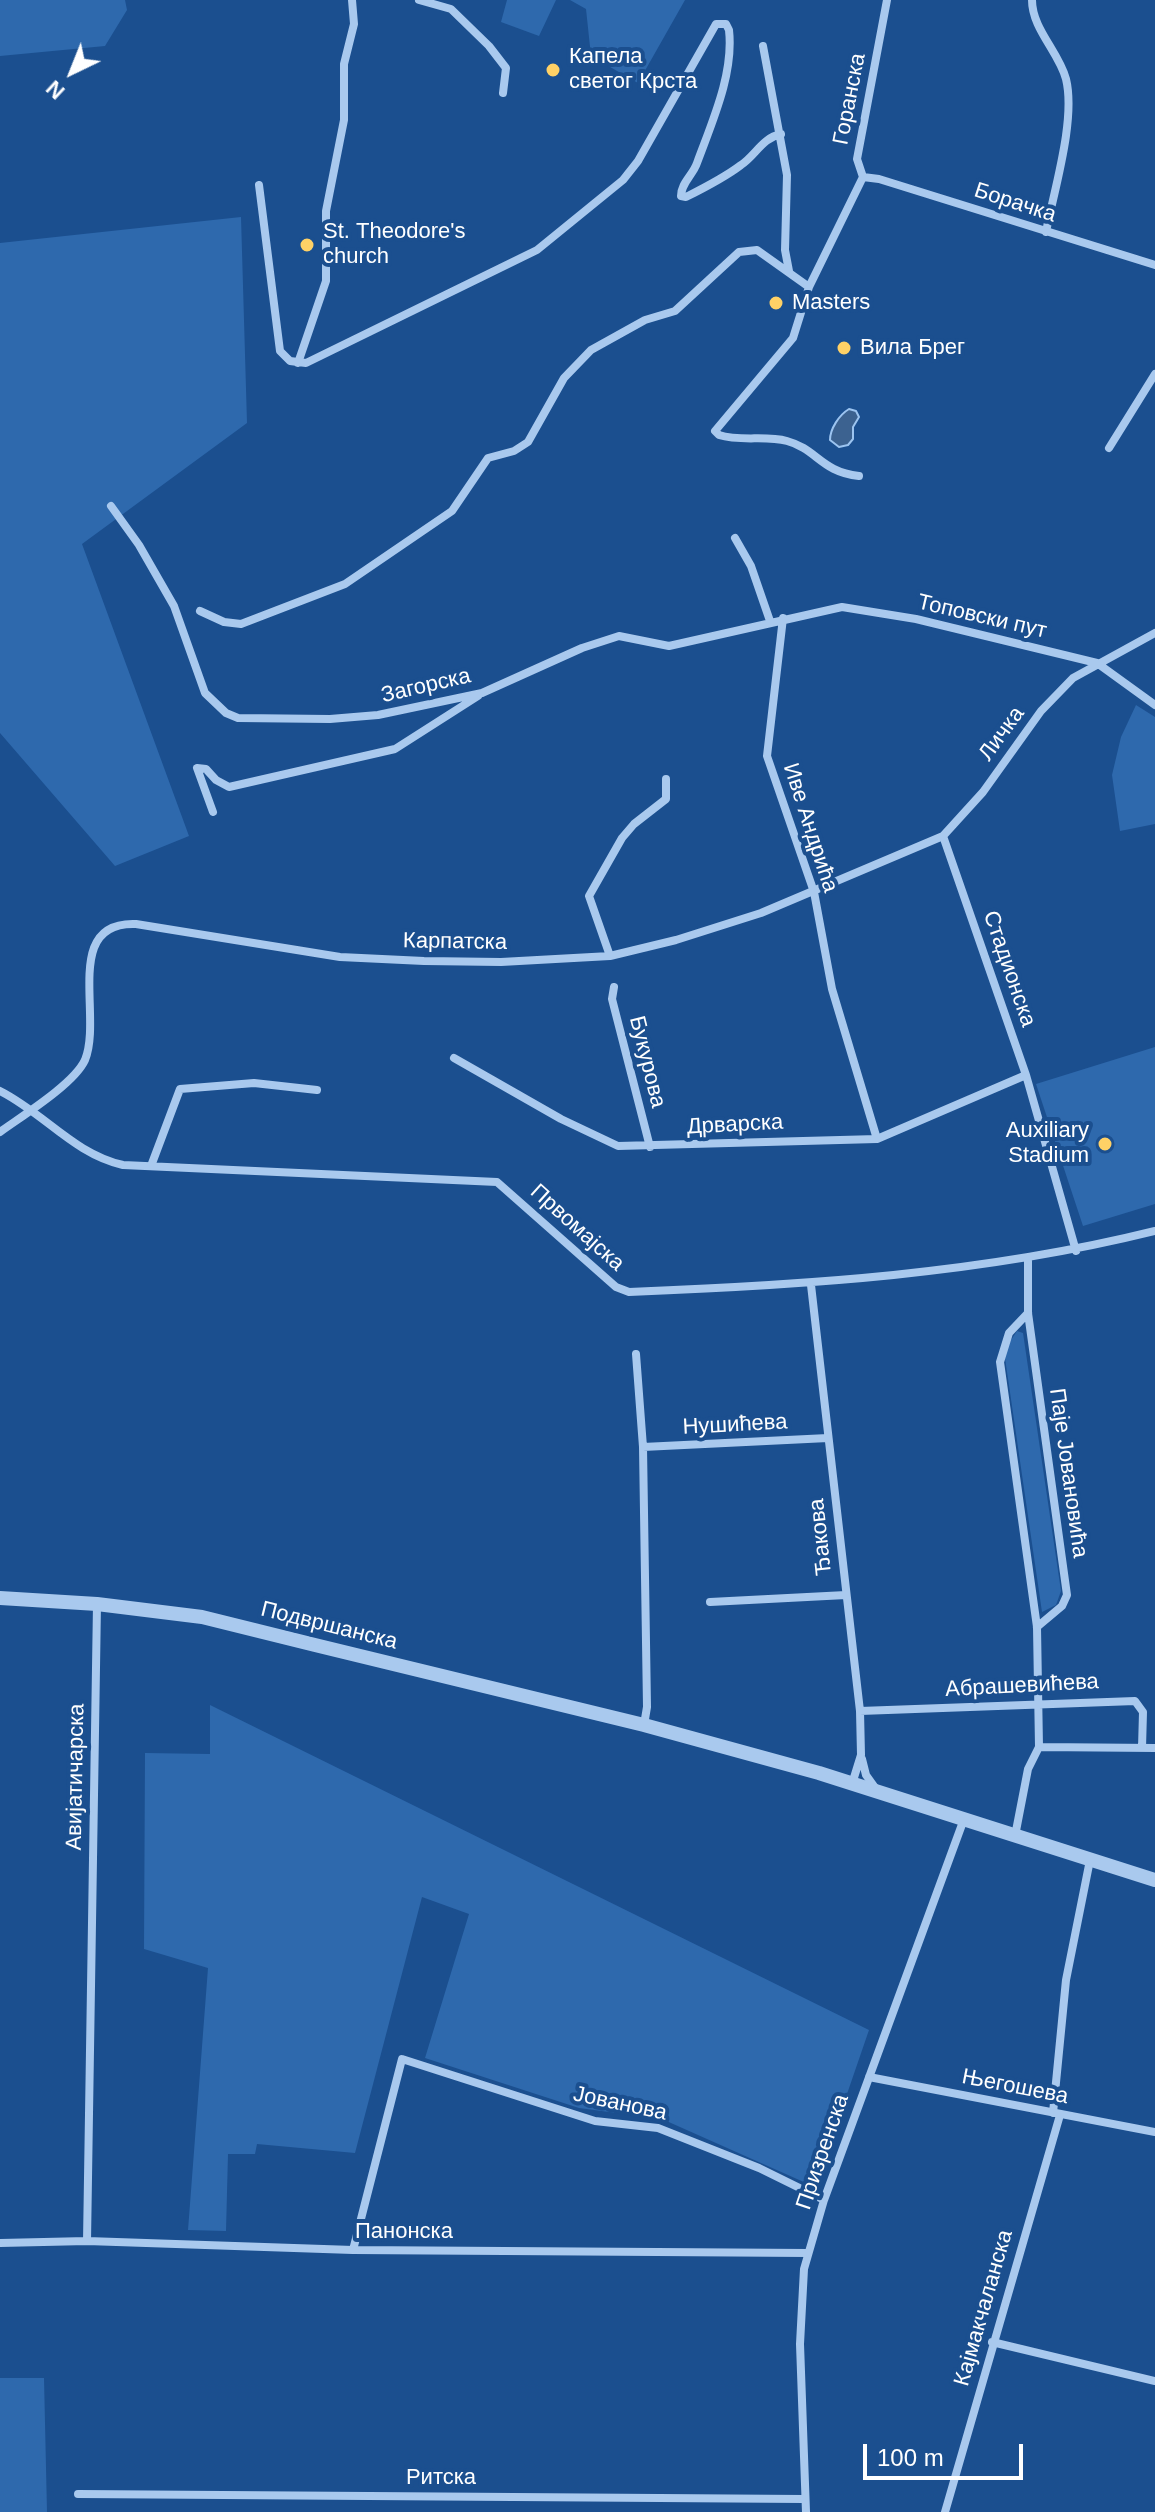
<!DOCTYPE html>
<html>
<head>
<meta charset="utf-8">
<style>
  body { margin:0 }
  #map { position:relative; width:1155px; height:2512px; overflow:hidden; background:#1b4f8f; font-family:Arial,sans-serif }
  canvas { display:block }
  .north { position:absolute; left:32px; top:32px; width:80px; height:80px; -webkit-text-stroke:6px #1b4f8f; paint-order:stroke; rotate:223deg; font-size:22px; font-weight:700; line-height:32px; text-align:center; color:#fff }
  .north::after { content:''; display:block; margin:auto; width:28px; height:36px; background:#fff; clip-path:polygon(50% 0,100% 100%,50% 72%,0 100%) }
  .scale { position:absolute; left:863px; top:2444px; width:160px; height:36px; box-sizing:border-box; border:4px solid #fff; border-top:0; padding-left:10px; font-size:24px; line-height:28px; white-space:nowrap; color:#fff; -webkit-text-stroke:6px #1b4f8f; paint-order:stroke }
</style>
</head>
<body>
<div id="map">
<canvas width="1155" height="2512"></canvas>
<div class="north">N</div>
<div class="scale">100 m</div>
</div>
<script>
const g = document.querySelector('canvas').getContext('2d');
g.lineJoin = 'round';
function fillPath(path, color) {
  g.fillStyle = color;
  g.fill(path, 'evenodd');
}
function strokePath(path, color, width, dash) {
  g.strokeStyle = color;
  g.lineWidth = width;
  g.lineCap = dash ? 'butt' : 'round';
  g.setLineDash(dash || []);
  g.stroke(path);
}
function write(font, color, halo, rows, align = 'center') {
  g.font = font + ' Arial,sans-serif';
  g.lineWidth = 8;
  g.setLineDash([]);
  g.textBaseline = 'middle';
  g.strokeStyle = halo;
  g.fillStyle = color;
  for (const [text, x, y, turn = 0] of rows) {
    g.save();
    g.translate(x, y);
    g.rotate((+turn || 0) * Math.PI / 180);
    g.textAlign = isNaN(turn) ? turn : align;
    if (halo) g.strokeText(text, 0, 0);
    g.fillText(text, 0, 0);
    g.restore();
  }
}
fillPath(new Path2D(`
  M0 0H125L127 10 105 46 0 56Z
  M507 0H556L539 36 501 22Z
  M570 0H685L638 83 591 56 586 9Z
  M241 217 247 423 82 544 189 836 115 866 0 733V243Z
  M1136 705 1155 717V824L1120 831 1112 775 1121 737Z
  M1155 1047V1204L1083 1226 1036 1084Z
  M1017 1331 1023 1333 1061 1591 1056 1605 1042 1612 1005 1358 1007 1346Z
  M210 1705 869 2030 815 2187 662 2119 579 2108 425 2058 469 1914 422 1897 355 2153 257 2144 255 2154H228L226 2231 188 2230 208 1968 144 1949 145 1753 210 1754Z
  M0 2378H44L47 2512H0Z`), '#2e69ad');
const water = new Path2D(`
  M849 409 856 411 859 417 853 427V439L848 445 839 447 830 440C830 429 839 415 849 409Z`);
fillPath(water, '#3c6290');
strokePath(water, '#9cc4f0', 2);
strokePath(new Path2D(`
  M419 0 451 9 489 46 506 68 503 93
  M1032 0C1032 29 1059 52 1066 79 1076 120 1054 190 1046 232
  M763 46 787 175 785 250 789 271
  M863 177 879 179 1155 265
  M863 177 857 159 887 0
  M259 185 280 351 290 361 306 363 537 250 623 180 638 161 716 24H726L729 30C734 74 712 122 697 163 693 175 681 183 681 196L686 197C704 188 724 178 741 165 756 155 762 138 781 134
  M298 363 326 281V211L344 120V64L354 24 352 0
  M1109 448 1155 374
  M859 476C821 472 817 449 787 441 765 435 741 442 719 435L715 431 793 338 809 287 863 177
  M111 506 139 545 174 606 205 693 226 713 238 718 330 719 378 715 482 693 582 648 619 636 669 646 842 607 916 619 1097 663 1155 705
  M735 538 751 566 770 621
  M200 611 224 622 241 624 345 584 452 511 488 458 514 451 528 442 564 378 591 350 645 320 675 311 739 252 757 250 809 287
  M783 618 767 756 814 892 832 989 877 1139
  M213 812 197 768 206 769 216 780 229 787 395 749 478 696
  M943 836 1026 1075 1076 1251
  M610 956 589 896 622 838 634 824 666 799V779
  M614 987 612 999 650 1147
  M454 1058 561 1119 618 1146 877 1139 1026 1075
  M0 1091C44 1113 74 1154 123 1165L497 1182 616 1287 629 1292C806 1285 982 1274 1155 1231
  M0 1132C22 1116 74 1084 85 1060 103 1016 62 921 136 924L340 957 424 961 501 962 610 956 676 940 761 913 943 836 983 792 1041 711 1073 678 1155 633
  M151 1166 180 1089 254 1083 317 1090
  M1028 1259V1313L1067 1595 1062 1606 1037 1627
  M811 1285 860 1711 861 1755 852 1784
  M636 1354 643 1447 647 1707 644 1725
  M643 1447 828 1438
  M710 1602 846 1595
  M860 1711 1135 1701 1143 1712 1142 1748
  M1039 1747 1155 1748
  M862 1759 866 1775 876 1789
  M1015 1836 1028 1769 1039 1747 1037 1627 1000 1362 1009 1333 1028 1313
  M869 2077 1155 2132
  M1053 2113 1066 1980 1090 1860
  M87 2241 97 1604
  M0 2243 87 2241 353 2250 808 2253
  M353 2250 402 2059 595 2121 658 2128 759 2168 824 2200
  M992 2342 1155 2381
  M78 2494 804 2499
  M806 2512 800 2344 804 2269 824 2200 964 1819
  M945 2512 1060 2115`), '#a9c9ee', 8);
strokePath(new Path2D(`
  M0 1598 97 1604 202 1617 315 1645 644 1725 819 1773 1155 1880`), '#a9c9ee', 14);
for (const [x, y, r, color] of [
  [553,70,8,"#ffd166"],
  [307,245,8,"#ffd166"],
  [776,303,8,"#ffd166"],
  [844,348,8,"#ffd166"],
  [1105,1144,8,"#ffd166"]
]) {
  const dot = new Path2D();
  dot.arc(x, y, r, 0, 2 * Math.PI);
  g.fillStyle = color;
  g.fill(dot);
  strokePath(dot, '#1b4f8f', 3);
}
write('22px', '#fff', '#1b4f8f', [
  ["Капела",569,57],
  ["светог Крста",569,82],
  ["St. Theodore's",323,232],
  ["church",323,257],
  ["Masters",792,303],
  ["Вила Брег",860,348],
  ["Auxiliary",1089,1131,"right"],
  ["Stadium",1089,1156,"right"]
], 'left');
write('22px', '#fff', '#1b4f8f', [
  ["Горанска",850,99,-79],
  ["Борачка",1015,203,18],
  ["Топовски пут",982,617,13],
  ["Загорска",426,686,-13],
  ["Личка",1002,734,-54],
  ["Иве Андрића",810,828,72],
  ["Карпатска",455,942,1],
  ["Стадионска",1009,969,71],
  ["Букурова",647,1062,76],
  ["Дрварска",735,1125,-3],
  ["Првомајска",577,1228,42],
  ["Нушићева",735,1425,-3],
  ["Паје Јовановића",1068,1473,82],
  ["Ђакова",821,1537,-96],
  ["Подвршанска",329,1626,14],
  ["Абрашевићева",1022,1686,-3],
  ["Авијатичарска",76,1777,-89],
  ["Његошева",1015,2087,11],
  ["Јованова",620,2104,12],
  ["Призренска",823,2152,-71],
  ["Панонска",404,2232],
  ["Кајмакчаланска",984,2308,-74],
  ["Ритска",441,2478]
]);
</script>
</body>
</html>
